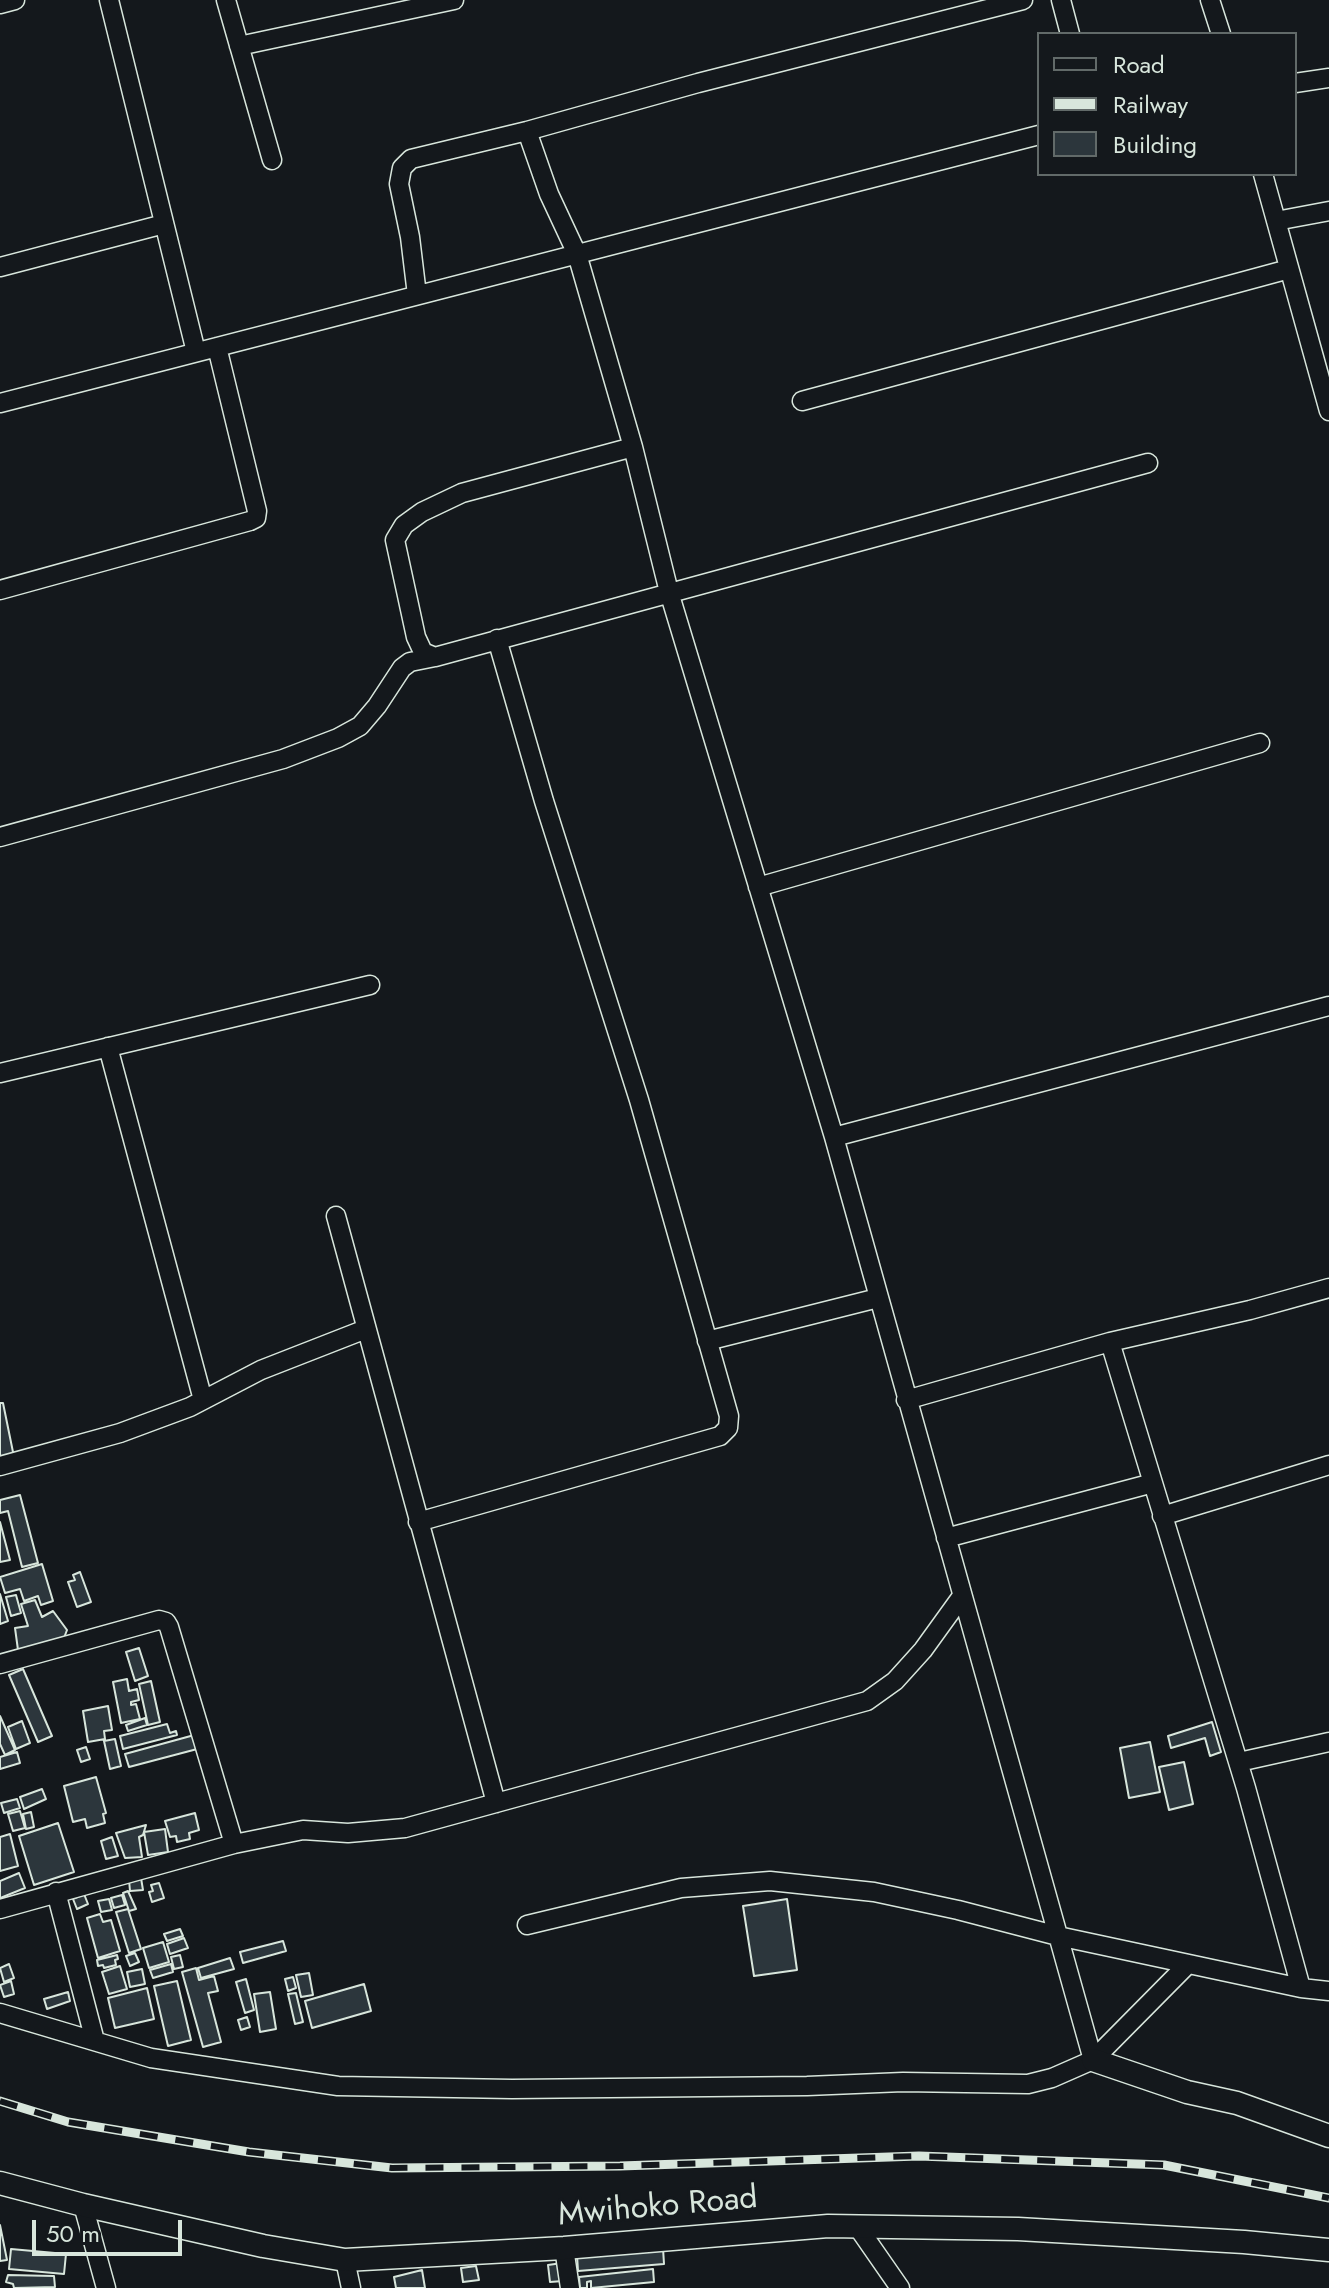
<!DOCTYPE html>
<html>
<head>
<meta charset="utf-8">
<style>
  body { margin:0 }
  #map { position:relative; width:1329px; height:2288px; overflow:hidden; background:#14181c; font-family:Jost,sans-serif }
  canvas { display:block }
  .legend { position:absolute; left:1037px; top:32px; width:260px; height:144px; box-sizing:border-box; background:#14181c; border:2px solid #626a69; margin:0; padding:10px 14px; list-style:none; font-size:24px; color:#d8e6dc }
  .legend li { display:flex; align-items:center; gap:16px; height:40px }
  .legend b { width:40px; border:2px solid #626a69 }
  .scale { position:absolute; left:32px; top:2220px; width:150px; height:36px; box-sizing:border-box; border:4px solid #d8e6dc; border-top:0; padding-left:10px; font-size:24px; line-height:28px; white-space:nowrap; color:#d8e6dc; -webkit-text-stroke:6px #14181c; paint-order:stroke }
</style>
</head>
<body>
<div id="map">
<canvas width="1329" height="2288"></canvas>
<ul class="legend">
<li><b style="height:10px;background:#14181c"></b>Road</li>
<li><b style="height:10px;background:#d8e6dc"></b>Railway</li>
<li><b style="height:22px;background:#2c363c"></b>Building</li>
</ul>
<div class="scale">50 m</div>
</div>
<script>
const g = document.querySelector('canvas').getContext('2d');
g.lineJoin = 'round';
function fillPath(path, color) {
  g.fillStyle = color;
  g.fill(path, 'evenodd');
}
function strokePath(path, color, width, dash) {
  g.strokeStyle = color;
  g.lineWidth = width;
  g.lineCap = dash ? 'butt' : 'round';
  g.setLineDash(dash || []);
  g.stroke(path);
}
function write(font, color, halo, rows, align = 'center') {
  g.font = font + ' Jost,sans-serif';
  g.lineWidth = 6;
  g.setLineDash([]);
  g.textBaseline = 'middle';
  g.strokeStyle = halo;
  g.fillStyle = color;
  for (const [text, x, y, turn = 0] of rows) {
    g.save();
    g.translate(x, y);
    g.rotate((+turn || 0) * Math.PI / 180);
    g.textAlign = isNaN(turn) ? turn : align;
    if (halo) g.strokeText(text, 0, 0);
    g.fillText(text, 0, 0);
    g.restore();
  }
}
const building = new Path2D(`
  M0 1403H3L14 1457 0 1460Z
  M20 1495 38 1563 22 1567 8 1511 0 1513V1500Z
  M0 1522 10 1560 0 1562Z
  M42 1564 53 1601 41 1605 38 1596 24 1601 20 1589 5 1593 0 1577Z
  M80 1572 91 1602 77 1607 68 1582 75 1580 73 1575Z
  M0 1594 8 1621 0 1624Z
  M16 1595 21 1613 11 1616 6 1597Z
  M35 1600 42 1617 53 1611 67 1630 64 1638 18 1650 15 1628 28 1626 21 1604Z
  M139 1648 148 1676 135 1681 126 1652Z
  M23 1669 52 1736 38 1742 9 1675Z
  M127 1679 129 1691 137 1689 139 1700 131 1702V1705L136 1704 140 1719 121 1723 113 1682Z
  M151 1681 160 1722 148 1725 139 1684Z
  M108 1706 112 1730 104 1731 105 1739 88 1742 83 1711Z
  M0 1716 15 1750 5 1755 0 1744Z
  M145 1718 147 1725 128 1731 126 1725Z
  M22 1721 30 1743 16 1749 8 1727Z
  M1212 1722 1221 1752 1210 1756 1205 1738 1171 1748 1168 1736Z
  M167 1724 170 1733 176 1731 177 1735 123 1749 120 1736Z
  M198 1734 201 1748 129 1767 125 1754Z
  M115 1739 121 1766 110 1769 104 1741Z
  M1150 1742 1160 1792 1129 1798 1120 1748Z
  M86 1747 90 1759 81 1762 77 1750Z
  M17 1752 20 1763 0 1769V1757Z
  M1184 1762 1193 1804 1169 1810 1159 1767Z
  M96 1777 106 1813 103 1814 105 1823 87 1828 85 1819 73 1822 64 1786Z
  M42 1789 46 1799 24 1809 20 1797Z
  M17 1799 20 1808 4 1813 1 1803Z
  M20 1811 25 1828 13 1831 8 1814Z
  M31 1812 34 1827 26 1829 23 1814Z
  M195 1813 199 1830 189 1833 190 1839 177 1842 176 1836 170 1837 165 1821Z
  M58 1823 74 1872 34 1885 19 1836Z
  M146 1825 143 1835 139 1837 142 1857 125 1858 116 1833Z
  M165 1829 168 1852 148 1855 144 1832Z
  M10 1834 18 1866 0 1871V1837Z
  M112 1837 118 1856 106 1859 101 1841Z
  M19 1873 25 1888 0 1898V1881Z
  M141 1878 143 1890 130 1891 129 1880Z
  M159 1883 164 1898 152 1902 149 1892 153 1891 151 1885Z
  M128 1891 136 1909 129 1911 123 1893Z
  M84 1894 88 1904 77 1909 73 1899Z
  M122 1895 125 1905 114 1908 111 1898Z
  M109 1899 112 1910 101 1912 98 1901Z
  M787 1899 797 1970 754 1976 743 1906Z
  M128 1909 141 1949 129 1953 116 1912Z
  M100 1914 103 1922 111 1920 120 1951 98 1958 87 1918Z
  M180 1929 183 1936 167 1941 164 1934Z
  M184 1938 188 1948 170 1954 167 1944Z
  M283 1941 286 1951 243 1963 240 1952Z
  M163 1942 169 1962 149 1968 143 1948Z
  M135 1953 139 1962 130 1966 126 1956Z
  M117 1955 118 1959 115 1960 116 1965 104 1968 103 1965 98 1966 97 1960Z
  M180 1955 183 1967 174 1969 171 1957Z
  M230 1958 234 1969 201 1978 198 1968Z
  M9 1964 14 1978 4 1982 0 1968Z
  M171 1964 173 1972 153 1978 150 1970Z
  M120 1966 127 1989 109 1994 102 1972Z
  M196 1968 199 1980 214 1976 218 1991 208 1993 221 2042 203 2047 182 1972Z
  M142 1969 145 1984 130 1987 127 1972Z
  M309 1973 313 1995 301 1997 296 1975Z
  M293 1977 296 1988 288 1991 285 1979Z
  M246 1979 254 2010 245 2013 236 1982Z
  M11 1981 14 1994 4 1997 0 1985Z
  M177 1981 191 2040 168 2046 154 1986Z
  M364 1984 371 2011 312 2028 305 2001Z
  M147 1988 154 2019 115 2028 108 1998Z
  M68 1992 70 2001 47 2009 44 1999Z
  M270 1992 276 2029 260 2032 254 1994Z
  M296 1993 303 2022 295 2024 288 1994Z
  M247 2017 250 2027 241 2030 238 2020Z
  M0 2225 7 2260 0 2261Z
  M663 2248 664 2264 578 2271 577 2255Z
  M11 2249 66 2254 64 2274 9 2269Z
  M562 2263 563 2281 550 2282 548 2265Z
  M476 2266 479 2280 463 2282 461 2268Z
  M653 2269 654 2282 591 2288V2281L587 2282V2288H580L579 2277Z
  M422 2270 425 2288H396L394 2277Z
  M8 2275 54 2276 55 2287 14 2288 13 2284 6 2282Z`);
fillPath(building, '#2c363c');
strokePath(building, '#d8e6dc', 2);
const minor = new Path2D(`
  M109 0 196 352
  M226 0 272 160
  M1061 0 1070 34
  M1210 0 1221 34
  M0 4 15 0
  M239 46 454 0
  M1295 83 1329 78
  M527 131 549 194 577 254 633 447 669 592 834 1137 1093 2060
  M1263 174 1329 411
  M1276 221 1329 211
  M0 267 164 224
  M417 295 410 237 399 184 402 168 411 159 527 131 698 83 1023 0
  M802 401 1289 269
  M0 403 1039 135
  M633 447 462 493 422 512 404 525 395 540 416 637 423 652 435 657 1148 463
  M0 590 250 521 256 518 257 511 217 347
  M0 837 283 759 338 738 360 726 377 706 402 668 410 662 435 657
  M758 887 1260 743
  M108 1047 203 1400
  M0 1073 370 985
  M834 1137 1329 1006
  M336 1216 496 1803
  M707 1341 878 1298
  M1110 1342 1246 1788 1301 1988
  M906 1400 1110 1342 1250 1310 1329 1288
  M0 1466 120 1433 190 1407 261 1370 366 1329
  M1162 1516 1329 1465
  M418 1522 720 1436 728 1428 729 1416 639 1100 544 801 497 639
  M946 1538 1153 1483
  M0 1664 159 1620 166 1622 169 1627 234 1844
  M1239 1762 1329 1742
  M56 1892 95 2041
  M0 1909 234 1844 303 1830 348 1833 405 1828 867 1701 895 1681 923 1650 962 1596
  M527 1925 681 1888 770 1881 874 1892 958 1910 1058 1936 1301 1988 1329 1991
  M0 2013 151 2058 338 2086 512 2089 807 2086 903 2082 1028 2084 1052 2078 1093 2060 1188 1964
  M83 2205 106 2288
  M857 2226 900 2288
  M564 2248 570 2288
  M345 2260 351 2288`);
const tertiary = new Path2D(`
  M1093 2060 1187 2092 1237 2103 1329 2136
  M0 2183 83 2205 263 2246 345 2260 564 2248 828 2226 1018 2229 1244 2242 1329 2250`);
strokePath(minor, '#d8e6dc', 21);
strokePath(tertiary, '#d8e6dc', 25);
strokePath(minor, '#14181c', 18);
strokePath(tertiary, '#14181c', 22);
const rail = new Path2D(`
  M0 2101 68 2122 249 2152 392 2168 620 2166 919 2156 1164 2165 1329 2198`);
strokePath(rail, '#d8e6dc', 9);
strokePath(rail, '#14181c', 6, [18]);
write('32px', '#d8e6dc', '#14181c', [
  ["Mwihoko Road",658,2208,-5]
]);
</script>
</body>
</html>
